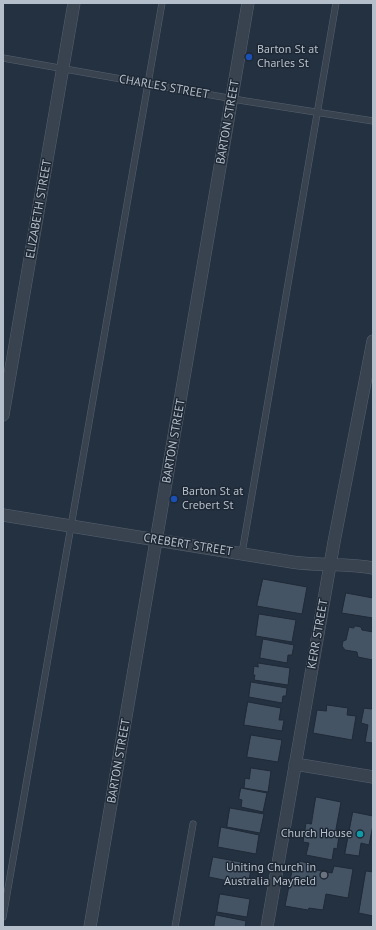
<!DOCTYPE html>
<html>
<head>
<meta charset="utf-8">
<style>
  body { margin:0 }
  #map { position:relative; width:376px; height:930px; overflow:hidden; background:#243140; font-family:"PT Sans",sans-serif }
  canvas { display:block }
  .frame { position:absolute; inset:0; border:4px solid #b5becb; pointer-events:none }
</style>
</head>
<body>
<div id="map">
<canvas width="376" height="930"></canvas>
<div class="frame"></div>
</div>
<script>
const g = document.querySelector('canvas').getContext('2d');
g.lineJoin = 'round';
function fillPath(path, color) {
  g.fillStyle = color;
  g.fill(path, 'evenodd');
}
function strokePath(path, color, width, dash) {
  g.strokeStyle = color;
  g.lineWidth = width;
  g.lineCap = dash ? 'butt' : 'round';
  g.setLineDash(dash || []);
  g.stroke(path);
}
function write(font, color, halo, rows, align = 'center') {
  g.font = font + ' "PT Sans",sans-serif';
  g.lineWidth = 3;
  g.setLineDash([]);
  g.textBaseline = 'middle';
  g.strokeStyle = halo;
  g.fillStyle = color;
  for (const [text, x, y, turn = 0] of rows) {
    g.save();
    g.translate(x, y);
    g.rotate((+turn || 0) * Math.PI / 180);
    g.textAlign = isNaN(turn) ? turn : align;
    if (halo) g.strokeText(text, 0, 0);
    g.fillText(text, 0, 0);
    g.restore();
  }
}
const building = new Path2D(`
  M263 579 307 587 302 614 257 606Z
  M346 593 373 598V618L342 613Z
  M259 614 296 620 292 642 256 636Z
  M356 626 361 627 362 630 373 632V660L358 657 357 652 345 650 342 646 343 641 346 640 349 627 353 628Z
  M263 639 294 645 292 655H288L287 663 260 658Z
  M258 663 290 668 288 685 254 680 255 675H253L254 666 258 667Z
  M251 682 287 688 286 696H283L282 703 249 697Z
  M373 700V743L365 742 368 725 361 723 364 708 371 709Z
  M248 702 281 708 279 720H284L282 731 244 725Z
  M327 705 348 708 347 715 356 716 352 740 313 733 317 710 326 711Z
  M251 735 282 740 278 762 247 757Z
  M251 768 271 771 268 792 244 788 245 778 249 779Z
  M241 788 267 793 263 812 241 807 242 800 239 799Z
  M316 797 341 802 336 829 340 830 337 849 334 848 332 860 306 855 309 843 303 842 306 823 311 824Z
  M230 808 264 814 260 833 227 827Z
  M353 812 373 816V825L369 845 361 843 359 856 345 854Z
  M221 827 259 835 256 854 218 847Z
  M213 857 252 864 248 885 209 877Z
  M299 861 312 864 311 869 332 873 334 866 353 869 348 898 326 894 323 910 309 908 308 910 285 906 293 866 298 867Z
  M366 871 373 872V916L359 913Z
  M220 894 250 899 247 917 217 912Z
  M216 915 246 921 245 927H214Z`);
fillPath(building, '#455465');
strokePath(building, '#202a37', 1);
const service = new Path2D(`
  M3 58 245 101 373 121
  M242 553 336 3
  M3 917 162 3
  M175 927 193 824`);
const minor = new Path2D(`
  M3 415 74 3
  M3 515 292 562C319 566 346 563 373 568
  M295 764 373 777
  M90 927 248 3
  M267 927 334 542 373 341`);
strokePath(service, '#57616e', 7);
strokePath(minor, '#57616e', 13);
strokePath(service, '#394350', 6);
strokePath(minor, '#394350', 12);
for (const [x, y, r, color] of [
  [249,57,4,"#1a4fb4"],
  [174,499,4,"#1a4fb4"],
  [360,834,4,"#0f9aa8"],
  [324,875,4,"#6b7280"]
]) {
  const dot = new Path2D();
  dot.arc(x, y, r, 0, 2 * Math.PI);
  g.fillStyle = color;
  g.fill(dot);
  strokePath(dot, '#1e2835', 1.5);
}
write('12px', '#b5becb', '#1e2835', [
  ["Barton St at",257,50],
  ["Charles St",257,64],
  ["Barton St at",182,492],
  ["Crebert St",182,506],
  ["Church House",352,834,"right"],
  ["Uniting Church in",316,868,"right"],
  ["Australia Mayfield",316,882,"right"]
], 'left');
write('12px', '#b5becb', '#1e2835', [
  ["CHARLES STREET",164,87,10],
  ["BARTON STREET",228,122,-80],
  ["ELIZABETH STREET",39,209,-80],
  ["BARTON STREET",174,441,-80],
  ["CREBERT STREET",188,545,9],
  ["KERR STREET",318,634,-80],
  ["BARTON STREET",119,761,-80]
]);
</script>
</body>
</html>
